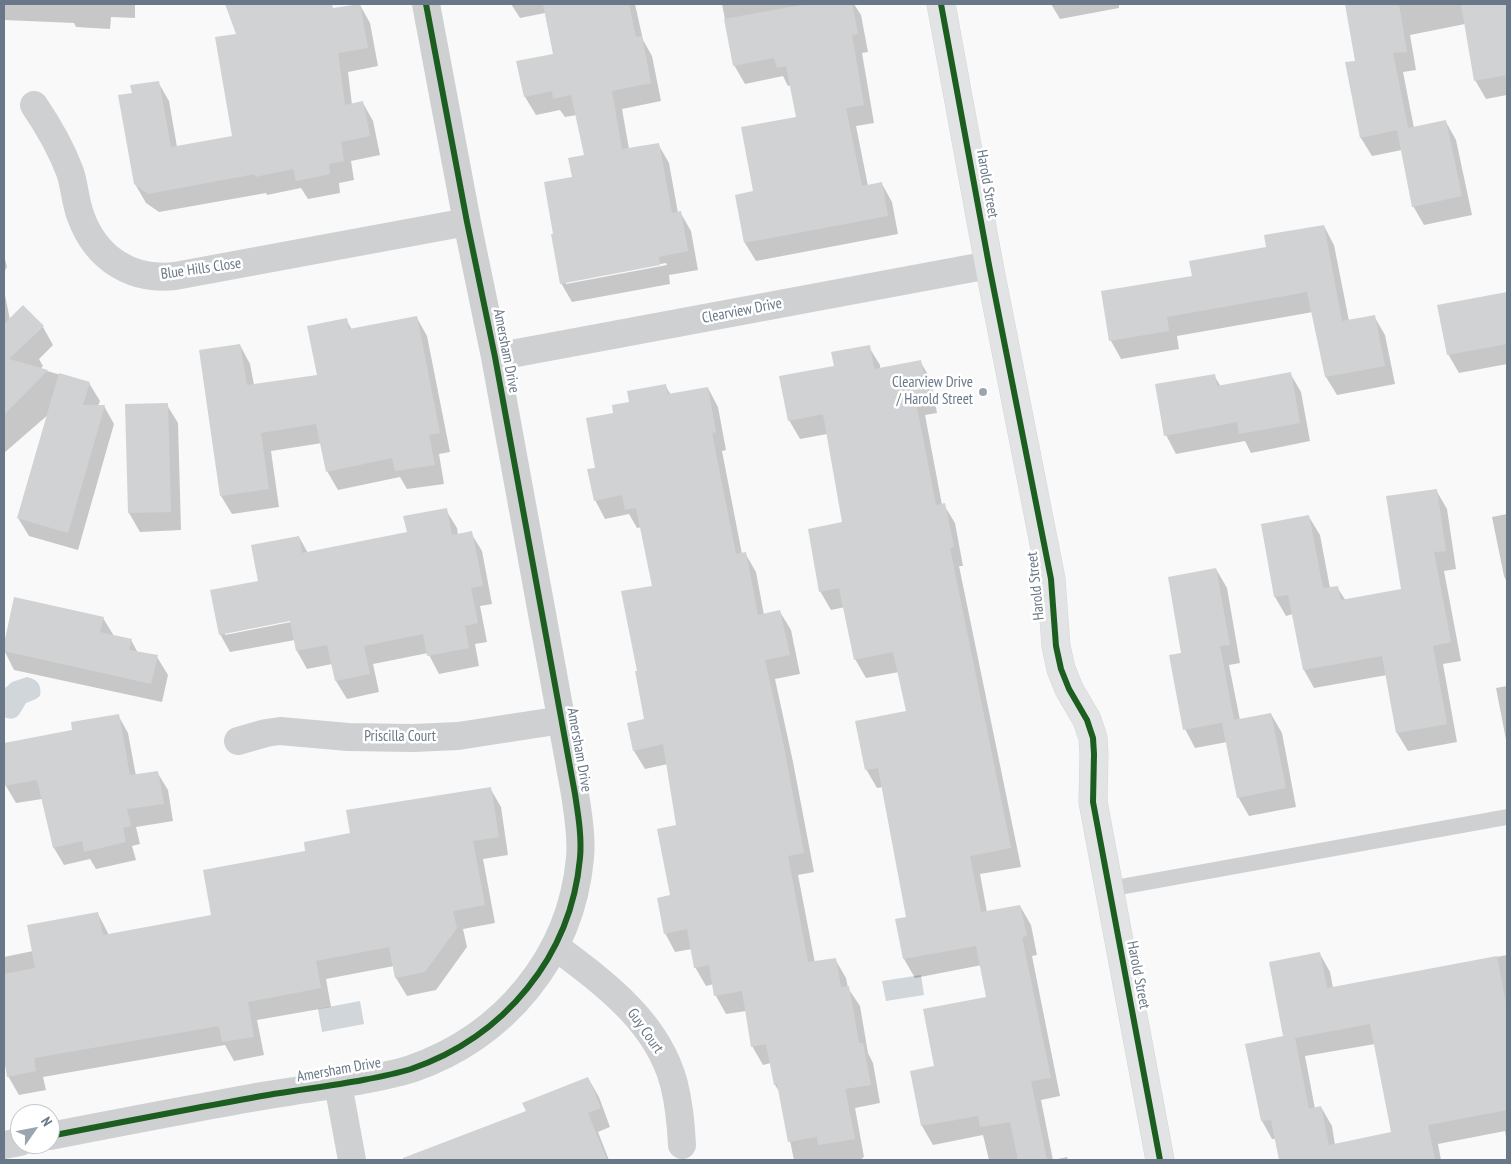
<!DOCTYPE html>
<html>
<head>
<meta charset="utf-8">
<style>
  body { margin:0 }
  #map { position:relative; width:1511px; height:1164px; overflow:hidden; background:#f9f9f9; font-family:"PT Sans Narrow",sans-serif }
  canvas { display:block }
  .frame { position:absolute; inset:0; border:5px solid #697888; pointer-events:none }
  .north { position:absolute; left:10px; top:1104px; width:50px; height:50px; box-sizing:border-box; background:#fff; border:1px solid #c3c9cf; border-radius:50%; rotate:57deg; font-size:14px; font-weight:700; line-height:20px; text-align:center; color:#697888 }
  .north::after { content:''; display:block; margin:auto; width:18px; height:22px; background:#9ba5b0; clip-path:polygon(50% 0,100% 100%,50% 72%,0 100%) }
</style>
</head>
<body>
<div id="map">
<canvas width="1511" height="1164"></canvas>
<div class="frame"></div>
<div class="north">N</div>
</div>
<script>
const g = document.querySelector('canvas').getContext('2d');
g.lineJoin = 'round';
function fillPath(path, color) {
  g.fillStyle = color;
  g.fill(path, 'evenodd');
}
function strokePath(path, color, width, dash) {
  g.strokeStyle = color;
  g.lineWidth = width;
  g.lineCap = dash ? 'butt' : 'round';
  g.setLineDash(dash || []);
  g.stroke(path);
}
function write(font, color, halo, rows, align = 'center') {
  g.font = font + ' "PT Sans Narrow",sans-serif';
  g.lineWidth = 5;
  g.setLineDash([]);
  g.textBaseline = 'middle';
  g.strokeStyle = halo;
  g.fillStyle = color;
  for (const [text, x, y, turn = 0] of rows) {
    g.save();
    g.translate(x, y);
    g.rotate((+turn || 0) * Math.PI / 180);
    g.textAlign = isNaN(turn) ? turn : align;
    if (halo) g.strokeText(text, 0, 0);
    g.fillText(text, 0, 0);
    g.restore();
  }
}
fillPath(new Path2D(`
  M27 677C38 679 42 686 40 696L36 699 26 703C20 712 18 723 4 717V689L12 682Z
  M921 975 924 995 886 1001 882 981Z
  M360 1001 364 1024 322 1032 318 1009Z`), '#d0d6da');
fillPath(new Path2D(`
  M4 4H135V18L111 17 110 29 76 27 74 23 4 20Z
  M227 4H330L332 10 360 5 370 23 378 66 348 72 352 105 363 103 373 121 380 155 351 161 354 180 339 183 340 193 308 199 301 188 267 195 266 193 159 212 146 203 135 184 133 94 158 82 169 101 177 147 234 137 238 35Z
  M511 4H635L643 40 652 56 661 101 622 109 629 149 658 144 669 163 678 213 680 212 691 231 698 270 669 275 670 284 572 302 561 283 555 235 573 178 585 156 577 115 565 117 560 110 536 115 525 97 554 55 545 13 520 18ZM666 263 667 265 566 284V281Z
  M722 4H854L861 15 868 52 862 53 874 123 856 126 868 186 882 184 892 202 898 234 756 261 745 243 736 196 754 192 797 118 791 85 788 86 783 76 745 84 734 65Z
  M1051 4H1119V8L1060 19Z
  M1346 4H1507V95L1486 99 1475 80 1465 24 1410 35 1416 70 1403 72 1414 128 1446 122 1456 140 1472 215 1424 225 1413 206 1402 150 1372 156 1361 138 1356 62Z
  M1324 226 1334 245 1349 321 1374 316 1385 335 1395 384 1337 395 1326 377 1313 312 1177 336 1179 349 1121 359 1111 341 1102 292 1193 277Z
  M4 255 7 267 4 272Z
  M4 290 10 320 43 327 53 345 39 359 43 366 40 369 89 383 100 401 98 406H104L114 424 78 550 29 536 18 518 49 414 4 453Z
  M417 318 427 336 450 452 439 454 444 484 407 489 400 477 338 490 327 471 322 443 271 451 279 507 232 514 221 496 240 345 250 364 254 385 319 376 346 319 352 330Z
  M1507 318V364L1459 373 1448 354 1490 321Z
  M869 347 880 365V369L920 361 931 380 937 413 925 415 942 505H944L955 523 963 566H959L1021 867 980 874 987 912 1020 906 1031 925 1037 955 1032 956 1060 1096 1041 1100 1053 1160 1067 1157 1068 1160H989L983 1135 933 1145 922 1126 912 1072 936 1067 988 998 982 965 915 978 904 959 897 920 907 918 883 787 877 788 866 769 908 712 899 672 866 678 855 659 845 607 831 610 820 591 843 523 827 434 800 439 789 420 835 367Z
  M1290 373 1301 392 1310 441 1251 453 1245 441 1176 454 1166 435 1214 375 1221 387Z
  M665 385 671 395 708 388 718 407 726 450 722 451 742 554 745 553 756 572 764 615 780 612 791 630 800 674 775 679 793 762 814 872 798 875 815 963 835 959 846 978 848 988 860 1006 868 1053 873 1063 880 1103 855 1108 864 1157 862 1158 863 1160H794L780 1093 775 1085 771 1063 763 1065 752 1046 746 1011 726 1014 716 996 714 984 706 986 695 967 692 949 675 952 665 933 671 896 678 826 668 764 645 769 634 751 645 720 638 672 654 587 642 527 637 528 629 514 605 519 595 500 597 469 615 414 630 403Z
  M167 405 178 423 181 530 140 532 129 513 126 406Z
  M1436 490 1447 509 1456 569 1444 571 1461 661 1443 664 1457 742 1408 751 1397 733 1387 675 1314 688 1304 670 1293 614 1286 616 1275 597 1262 525 1309 517 1320 535 1330 588 1337 587 1346 601 1402 590Z
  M446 510 457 528 458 535 471 533 482 551 492 604 480 606 487 642 475 644 479 666 439 674 428 653 373 664 379 692 347 699 336 681 332 664 307 669 297 651 295 640 230 652 220 634 259 582 299 537 308 553 408 533ZM296 619V621L225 635V632Z
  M1507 514V582L1504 576 1492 517Z
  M1216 569 1227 588 1240 663 1229 665 1240 720 1271 714 1282 733 1296 807 1249 816 1238 797 1227 742 1195 748 1185 729 1183 654Z
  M15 598 103 618 114 636 131 640 138 653 157 657 168 675 162 702 14 670 4 650Z
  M1507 686V745L1496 688Z
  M118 715 128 733 136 776 157 772 168 790 173 821 136 827 140 844 132 846 136 860 96 869 90 859 64 865 54 848 42 799 16 803 6 786 4 773V744L74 731Z
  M490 788 501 807 508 855 483 859 495 923 463 929 467 947 436 990 407 996 396 978 394 966 326 979 331 1007 257 1020 264 1055 234 1061 225 1045 43 1077 46 1090 19 1095 8 1076 6 1066H4V957L33 951 98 914 109 935 213 916 306 852 352 834Z
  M1320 954 1330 972 1333 988 1507 955V1144L1505 1131 1438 1144 1441 1160H1280L1276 1139H1272L1262 1121 1284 1037ZM1375 1044 1393 1133 1335 1145 1332 1126 1321 1107 1315 1109 1305 1056Z
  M588 1078 599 1097 610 1127 598 1132 609 1160H406V1158L527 1112Z`), '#0003');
fillPath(new Path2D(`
  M225 4H332L333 8 360 4 368 48 338 53 345 105 363 101 370 136 341 142 344 161 329 164 330 174 296 181 293 169 255 177V174L148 194 134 184 118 95 132 93 130 85 159 81 171 147 232 136 215 37 236 34Z
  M543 4H629L636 37 642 36 651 83 612 91 622 149 659 143 672 213 681 211 688 251 659 257 660 265 560 284 551 234H553L544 182 572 177 568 158 584 155 571 95 553 99 552 91 524 97 516 61 553 54Z
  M807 4H852L858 34 852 35 864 105 846 108 862 186 882 182 888 216 744 243 735 195 753 191 741 127 796 117 786 66 777 68 774 58 733 66 724 19Z
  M1345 4H1399L1407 52 1393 53 1408 128 1446 120 1462 196 1412 207 1397 130 1360 138 1345 62 1355 61Z
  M1461 4H1507V75L1474 81Z
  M1324 225 1342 321 1375 315 1385 366 1325 377 1307 292 1167 317 1169 331 1109 341 1101 291 1192 276 1189 261 1266 247 1264 235Z
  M1507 292V344L1447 355 1437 305Z
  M23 305 44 326 9 359 48 370 4 415V324Z
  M417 316 440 433 429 435 435 465 395 471 392 458 326 472 316 424 261 433 269 489 220 496 199 350 240 344 247 385 317 375 307 326 347 318 349 329Z
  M870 345 874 369 921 360 928 395 915 397 936 505 945 503 954 547 950 548 1011 848 970 856 981 912 1020 905 1027 936 1022 937 1051 1078 1031 1081 1047 1160H1018L1010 1122 980 1127 978 1116 921 1126 910 1071 934 1066 923 1009 986 997 976 946 903 959 895 919 906 917 878 768 865 770 855 721 906 711 893 652 854 660 839 588 819 592 808 529 842 522 823 414 788 421 779 376 834 366 831 352Z
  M1291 372 1300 423 1239 434 1237 422 1164 436 1155 384 1215 374 1217 386Z
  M59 373 90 382 83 405H105L68 533 17 518Z
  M666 384 668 394 708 387 716 432 712 433 736 554 746 552 758 615 780 610 790 655 765 660 783 742 804 853 788 856 808 962 836 958 841 987 849 986 859 1043H863L871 1085 845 1089 855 1139 818 1145 817 1137 788 1142 777 1084 774 1085 766 1044 751 1047 742 991 714 996 709 965 694 968 687 929 664 934 657 898 670 895 657 829 676 825 663 744 633 751 627 723 644 719 635 671H637L621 591 652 586 636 508 625 510 622 495 594 501 587 469 595 468 586 418 613 413 612 405 629 402 627 391Z
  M168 403 171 512 128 513 125 404Z
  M1437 489 1446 551 1434 552 1451 642 1433 646 1447 724 1396 733 1382 656 1303 670 1288 595 1274 597 1261 524 1309 515 1323 588 1338 586 1341 600 1401 589 1386 496Z
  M447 508 452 535 472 531 483 586 471 588 478 623 465 626 469 648 427 656 423 634 364 646 370 674 335 681 327 645 296 651 290 621 219 635 210 590 258 581 251 545 299 536 302 553 407 532 403 516Z
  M1216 568 1230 645 1220 646 1234 720 1271 713 1286 788 1237 798 1222 723 1225 722 1183 730 1169 655 1181 653 1168 577Z
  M14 597 104 617 100 632 132 639 129 650 158 655 151 684 4 651V644Z
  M119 714 130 775 158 771 164 804 127 809 131 826 123 828 126 842 84 852 82 841 53 848 37 780 4 786V743L72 730 71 722Z
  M491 787 499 837 473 841 485 905 453 911 457 928 425 972 395 978 389 947 316 961 321 988 248 1002 254 1037 222 1042 219 1026 34 1058 36 1071 7 1077 4 1058V974L35 968 27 925 98 912 103 935 211 915 203 870 305 851 304 842 350 833 346 810Z
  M1320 952 1327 988 1497 956 1507 1009V1110L1428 1125 1435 1160H1279L1271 1120 1261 1121 1245 1044 1283 1036 1269 962ZM1370 1024 1391 1132 1329 1145 1321 1106 1309 1109 1295 1038Z
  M588 1077 601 1108 588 1113 607 1160H403V1158L526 1111 522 1103Z`), '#d0d2d3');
const secondary = new Path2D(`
  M941 4 989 265 1051 579 1056 646 1061 669 1069 689 1087 720 1093 738 1094 754 1093 802 1160 1160`);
strokePath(secondary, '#d5d6d7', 29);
strokePath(new Path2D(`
  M1109 889 1507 817`), '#cfd0d2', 16);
strokePath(new Path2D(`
  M34 105C49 127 61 148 70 172 75 187 75 202 81 217 96 258 131 281 175 276L467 222
  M495 357 989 265
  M238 741 266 733 280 731 348 737 413 738 458 736 562 720
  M556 947C604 983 658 1022 674 1084 679 1104 681 1124 682 1145
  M338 1084 352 1160
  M50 1136C117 1123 184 1110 251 1098 288 1091 325 1087 363 1080 379 1077 395 1074 411 1069 504 1037 571 957 580 858 582 837 578 814 575 794L495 357 467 222 426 4
  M4 1145 20 1142`), '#cfd0d2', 28);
strokePath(secondary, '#e2e3e4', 28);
strokePath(new Path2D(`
  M941 4 989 265 1051 579 1056 646 1061 669 1069 689 1087 720 1093 738 1094 754 1093 802 1160 1160
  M50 1136C117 1123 184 1110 251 1098 288 1091 325 1087 363 1080 379 1077 395 1074 411 1069 504 1037 571 957 580 858 582 837 578 814 575 794L495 357 467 222 426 4`), '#1b5e20', 6);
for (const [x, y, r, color] of [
  [983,392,5,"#9ba5b0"]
]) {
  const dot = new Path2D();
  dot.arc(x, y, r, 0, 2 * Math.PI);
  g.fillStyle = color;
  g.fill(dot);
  strokePath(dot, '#fff', 2);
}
write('15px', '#697888', '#fff', [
  ["Harold Street",987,184,80],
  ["Blue Hills Close",201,269,-8],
  ["Clearview Drive",742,311,-11],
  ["Amersham Drive",506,351,79],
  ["Harold Street",1036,586,-96],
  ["Priscilla Court",400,737],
  ["Amersham Drive",579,750,80],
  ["Harold Street",1138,975,79],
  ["Guy Court",645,1031,55],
  ["Amersham Drive",339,1070,-10]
]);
write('15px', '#697888', '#fff', [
  ["Clearview Drive",973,383],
  ["/ Harold Street",973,400]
], 'right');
</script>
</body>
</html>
